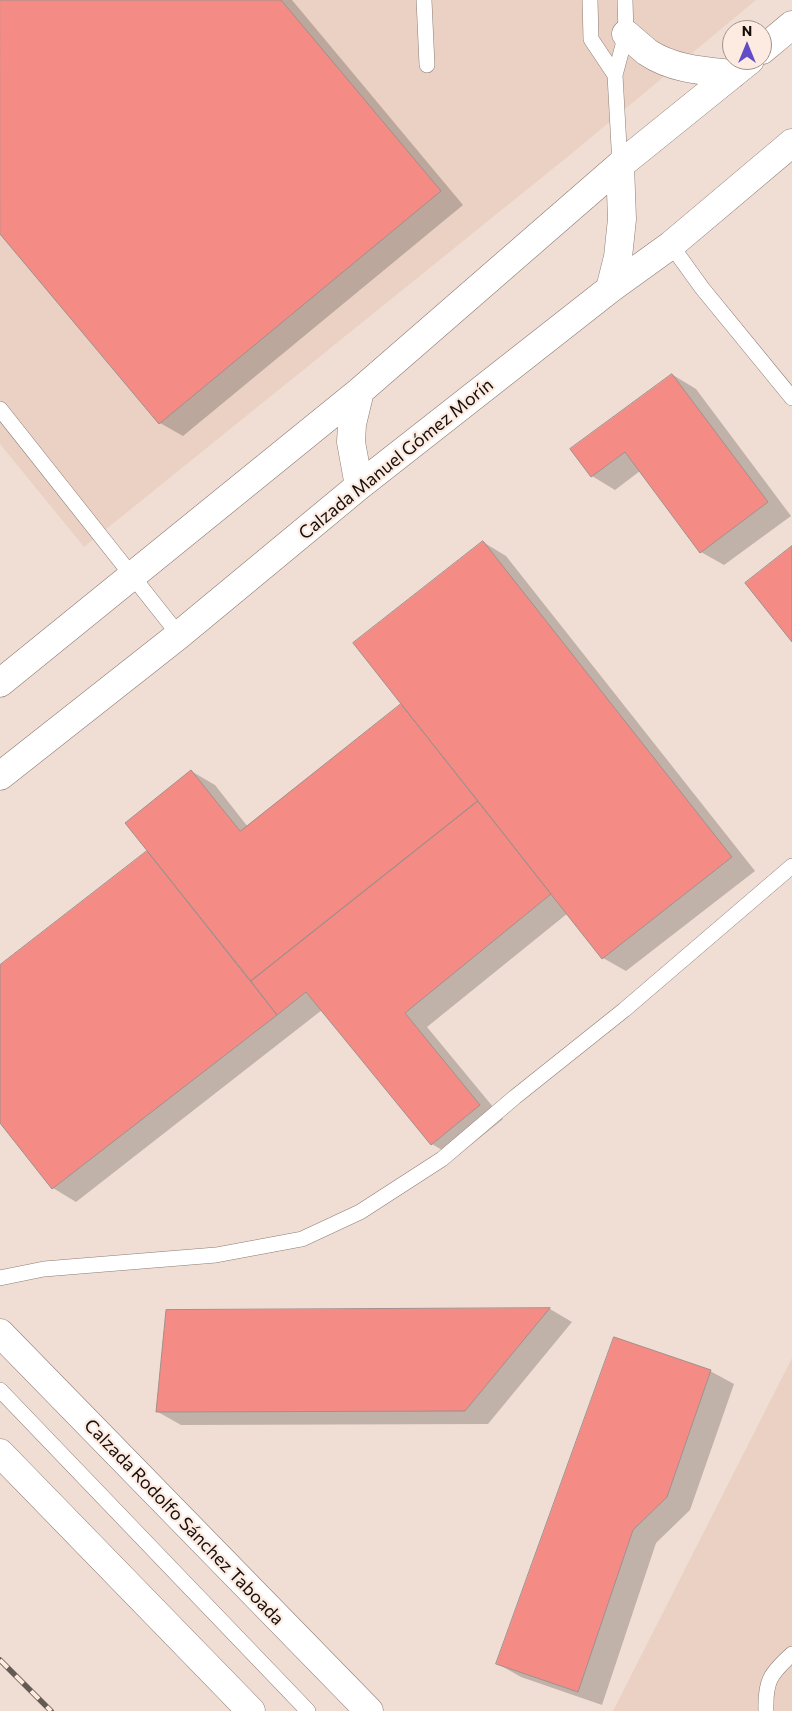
<!DOCTYPE html>
<html>
<head>
<meta charset="utf-8">
<style>
  body { margin:0 }
  #map { position:relative; width:792px; height:1711px; overflow:hidden; background:#f0ded4; font-family:Commissioner,sans-serif }
  canvas { display:block }
  .north { position:absolute; left:722px; top:20px; width:50px; height:50px; box-sizing:border-box; background:#fdebe1; border:1px solid #a0938c; border-radius:50%; rotate:0deg; font-size:14px; font-weight:700; line-height:20px; text-align:center; color:#150f0c }
  .north::after { content:''; display:block; margin:auto; width:18px; height:22px; background:#634dc6; clip-path:polygon(50% 0,100% 100%,50% 72%,0 100%) }
</style>
</head>
<body>
<div id="map">
<canvas width="792" height="1711"></canvas>
<div class="north">N</div>
</div>
<script>
const g = document.querySelector('canvas').getContext('2d');
g.lineJoin = 'round';
function fillPath(path, color) {
  g.fillStyle = color;
  g.fill(path, 'evenodd');
}
function strokePath(path, color, width, dash) {
  g.strokeStyle = color;
  g.lineWidth = width;
  g.lineCap = dash ? 'butt' : 'round';
  g.setLineDash(dash || []);
  g.stroke(path);
}
function write(font, color, halo, rows, align = 'center') {
  g.font = font + ' Commissioner,sans-serif';
  g.lineWidth = 4.5;
  g.setLineDash([]);
  g.textBaseline = 'middle';
  g.strokeStyle = halo;
  g.fillStyle = color;
  for (const [text, x, y, turn = 0] of rows) {
    g.save();
    g.translate(x, y);
    g.rotate((+turn || 0) * Math.PI / 180);
    g.textAlign = isNaN(turn) ? turn : align;
    if (halo) g.strokeText(text, 0, 0);
    g.fillText(text, 0, 0);
    g.restore();
  }
}
fillPath(new Path2D(`
  M0 0H756L571 154 84 547 0 444Z
  M792 1358V1711H613Z`), '#ebd1c4');
fillPath(new Path2D(`
  M0 0H292L463 205 183 436 160 423 0 232Z
  M673 375 696 389 791 516 724 565 701 552 640 471 615 490 592 476Z
  M483 542 506 556 755 871 626 971 603 958 568 913 427 1027 503 1119 455 1158 432 1144 322 1010 76 1202 53 1188 0 1121V966L149 851 191 771 215 785 248 827 403 704Z
  M550 1309 572 1322 488 1424 181 1425 158 1412 167 1312Z
  M710 1371 734 1384 690 1510 656 1543 602 1705 521 1677 498 1664Z`), '#0003');
const building = new Path2D(`
  M0 0H281L441 191 159 424 0 234Z
  M672 374 768 502 700 553 625 452 591 477 570 449Z
  M483 541 732 857 602 959 353 643Z
  M792 546V642L745 583Z
  M401 704 478 801 251 981 125 823 191 770 240 831Z
  M478 801 551 894 405 1013 480 1105 431 1145 306 992 277 1015 251 981Z
  M147 851 277 1015 52 1189 0 1123V965Z
  M550 1308 465 1411 156 1412 166 1310Z
  M614 1337 711 1370 667 1497 633 1530 578 1692 496 1664Z`);
fillPath(building, '#f48c85');
strokePath(building, '#a28e8c', 1);
const lane = new Path2D(`
  M424 0 427 65
  M590 0 591 39 615 75
  M620 165 615 75 626 34 625 0
  M671 245 702 288 792 398
  M0 409 179 635
  M0 1278 44 1269 216 1255 302 1239 360 1212 442 1159 515 1097 624 1010 792 866
  M0 1390 308 1711
  M766 1711C765 1681 770 1674 792 1654`);
const primary = new Path2D(`
  M626 34C633 40 640 46 647 52 672 69 703 71 733 74
  M762 50 792 25
  M610 289 618 257 622 219 620 165
  M359 486 351 442 352 424 360 391
  M0 683 360 391 620 165 750 60
  M0 776 179 635 359 486 610 289 671 245 792 143
  M0 1333 369 1711
  M0 1453 251 1711`);
strokePath(lane, '#8c7c73', 16);
strokePath(primary, '#8c7c73', 29);
strokePath(lane, '#fff', 15);
strokePath(primary, '#fff', 28);
const rail = new Path2D(`
  M0 1660 51 1711`);
strokePath(rail, '#655b55', 5.5);
strokePath(rail, '#fdebe1', 4, [11]);
write('18px', '#150f0c', '#fdebe1', [
  ["Calzada Manuel Gómez Morín",396,459,-39],
  ["Calzada Rodolfo Sánchez Taboada",184,1522,46]
]);
</script>
</body>
</html>
